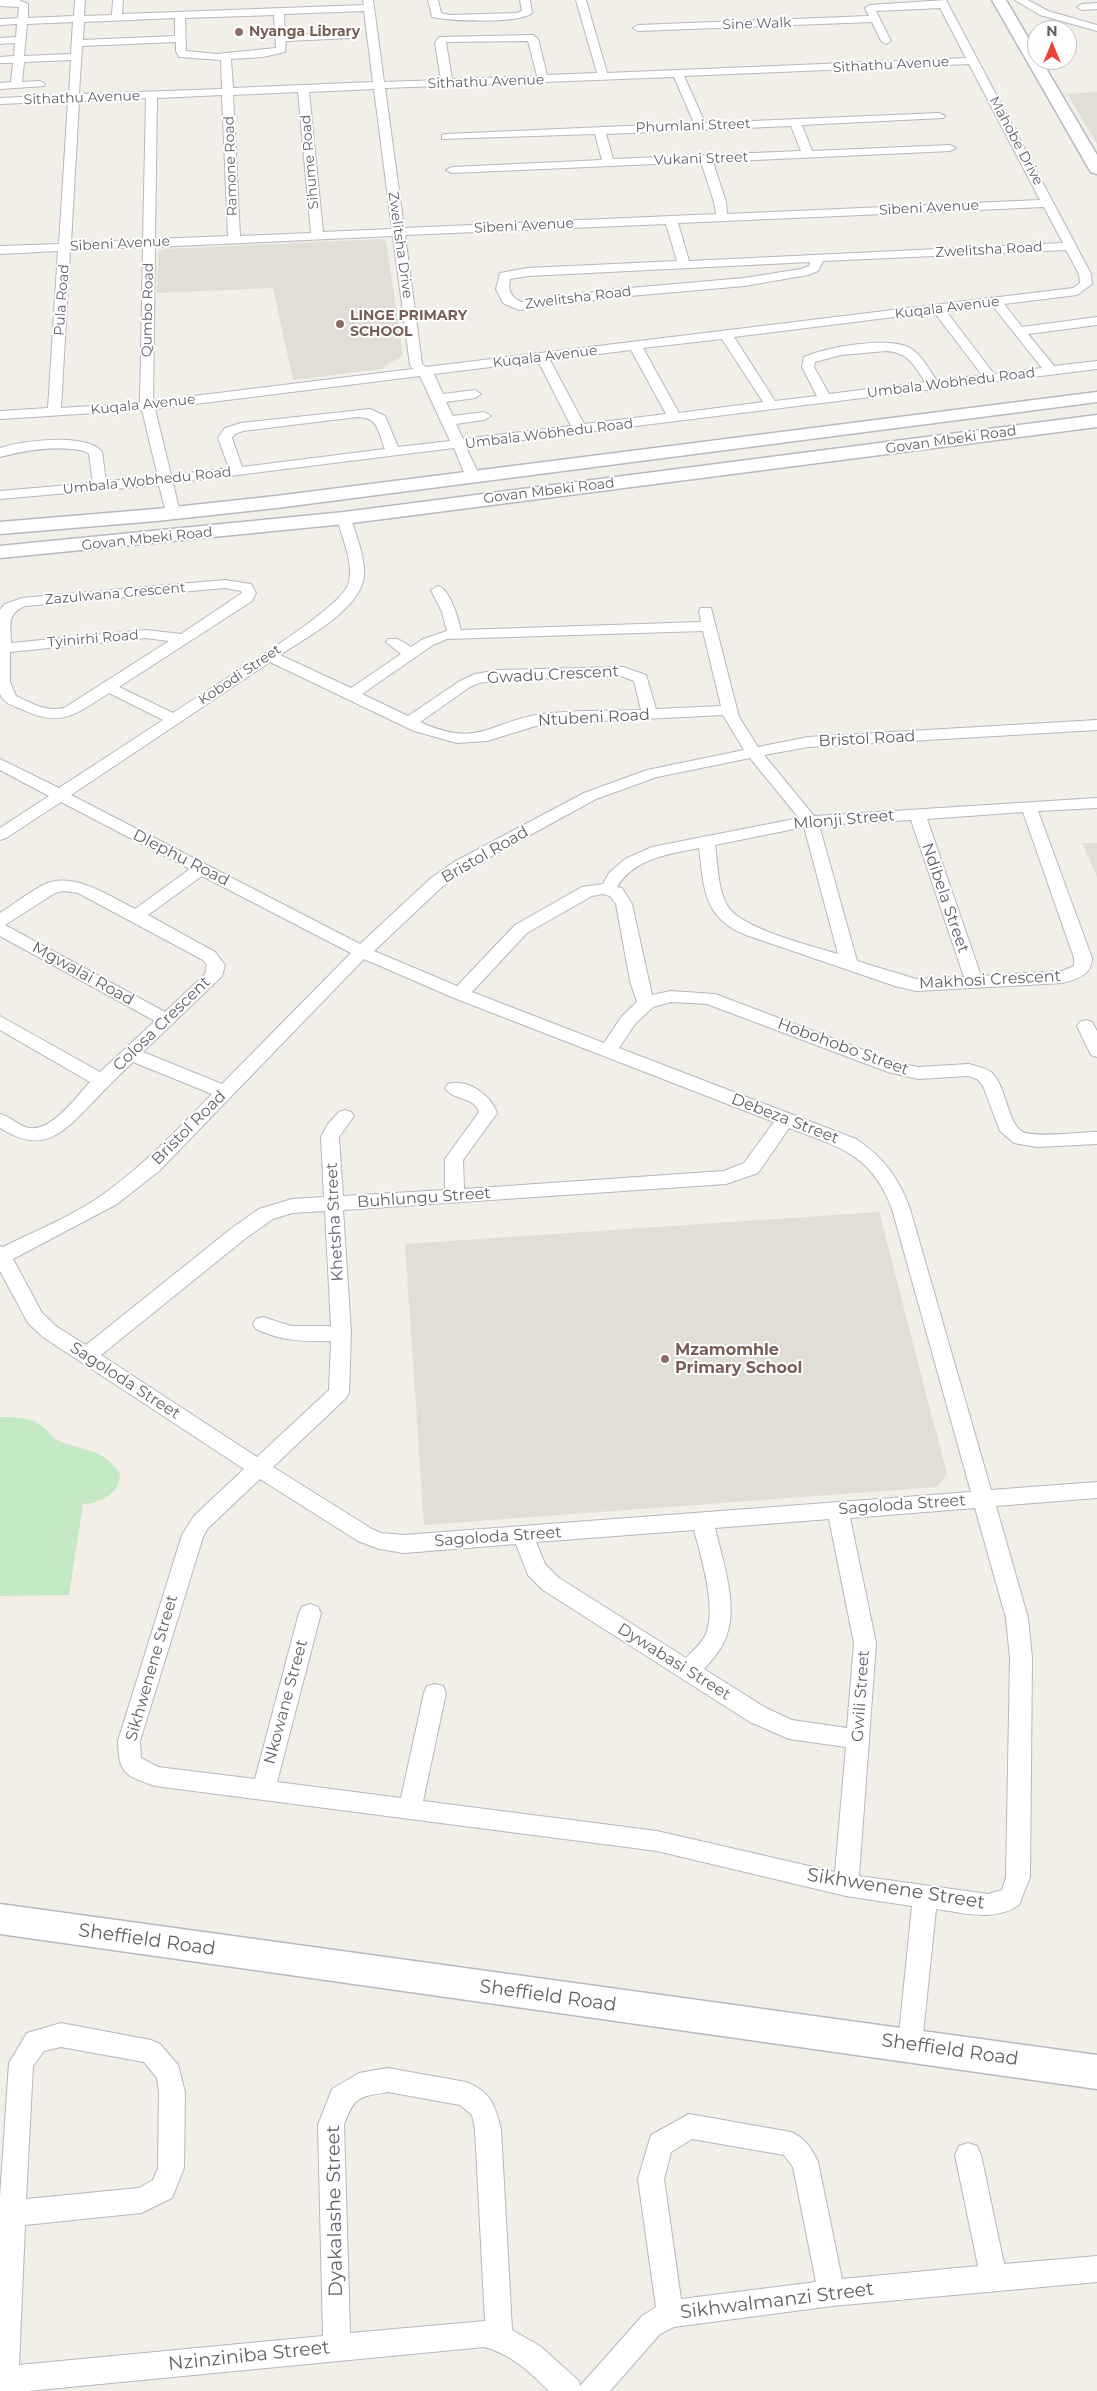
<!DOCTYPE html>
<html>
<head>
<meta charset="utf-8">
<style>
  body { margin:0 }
  #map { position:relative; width:1097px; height:2391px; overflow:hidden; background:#f1efe8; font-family:Montserrat,sans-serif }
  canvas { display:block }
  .north { position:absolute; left:1027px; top:20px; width:50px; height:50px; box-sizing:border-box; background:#fff; border:1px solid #bfc1c3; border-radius:50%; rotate:0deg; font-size:14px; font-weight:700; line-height:20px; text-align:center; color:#5f6368 }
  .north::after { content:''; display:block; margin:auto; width:18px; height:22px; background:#ea4335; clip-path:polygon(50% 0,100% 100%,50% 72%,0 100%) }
</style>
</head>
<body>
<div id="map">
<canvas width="1097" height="2391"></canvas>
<div class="north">N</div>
</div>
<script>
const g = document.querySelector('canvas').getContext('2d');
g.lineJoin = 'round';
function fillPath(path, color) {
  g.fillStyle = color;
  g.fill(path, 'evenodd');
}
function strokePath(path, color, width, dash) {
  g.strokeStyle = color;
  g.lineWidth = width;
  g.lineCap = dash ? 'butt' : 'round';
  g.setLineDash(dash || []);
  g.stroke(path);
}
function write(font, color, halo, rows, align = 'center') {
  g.font = font + ' Montserrat,sans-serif';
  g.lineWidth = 4;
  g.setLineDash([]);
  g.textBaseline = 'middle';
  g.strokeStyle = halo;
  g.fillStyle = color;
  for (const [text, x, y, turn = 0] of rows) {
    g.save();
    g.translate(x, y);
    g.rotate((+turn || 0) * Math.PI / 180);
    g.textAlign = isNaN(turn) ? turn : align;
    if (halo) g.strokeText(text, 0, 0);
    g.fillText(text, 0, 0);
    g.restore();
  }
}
fillPath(new Path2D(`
  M1097 92V144L1067 94Z
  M381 239 386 241 403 355 381 369 293 380 273 288 157 293 158 252 165 249Z
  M1082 843H1097V877Z
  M879 1212 947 1474 937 1487 424 1525 405 1244Z`), '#e1ded6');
fillPath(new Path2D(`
  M0 1417C13 1417 31 1417 42 1426 49 1431 51 1438 59 1441 85 1452 102 1447 120 1474 121 1493 99 1504 83 1504L69 1595 0 1596Z`), '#c5e8c5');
const street = new Path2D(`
  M0 0H19L28 4V18L74 16 75 0H85L84 16 112 15 113 0H123L122 14 364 5 363 0H373L384 82 441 80 435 43 439 37 533 35 538 39 547 75 597 73 576 0H586L607 73 966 58 940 8 876 11 891 41 886 44 881 41 872 22 638 31 633 28 638 25 869 16 865 8 870 5 946 0 1091 274 1092 284 1077 295 1004 304 1022 327 1097 317V325L1028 334 1054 366 1097 361V369L466 447 480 477 473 481 466 477 454 448 173 483 180 513 173 517 166 513 159 485 0 499V491L93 483 89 454 84 451C56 445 27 450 0 457V448C21 441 86 432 102 452L106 481 158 477 142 410 0 419V411L48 408 58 251 0 254V246L59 244 68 101 0 104V98L69 95 71 60 24 62 22 82 40 81 45 84 44 86 0 89V83L11 82 13 63H0V57L14 56 15 43 0 44V38L16 37 17 24 0 25V19L18 18 19 7 0 6ZM364 11 373 82 233 88 231 59 263 57 285 52 286 41 352 38 357 35 352 32 285 35 284 14ZM274 15 276 48 217 54 186 51 185 18ZM175 18V36L83 40 84 22ZM73 22 71 54 24 56 27 24ZM528 41 537 76 452 79 446 42ZM176 42V51L179 57 221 60 222 89 79 94 82 46ZM969 64 1040 200 727 214 726 202 713 162 950 151 956 148 950 145 812 151 802 125 943 118 945 116 939 113 705 123 684 76ZM674 77 694 123 446 134 442 135V139L595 134 602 160 452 167 446 170 452 173 701 162 714 202 716 214 404 228 385 88ZM374 89 392 229 323 232 309 92ZM298 92 311 233 240 236 233 95ZM222 95 228 236 155 239 157 98ZM146 98 143 240 71 243 79 101ZM791 126 801 151 613 159 606 134ZM1044 207 1063 243 689 261 678 223ZM666 224 677 261 528 268 500 273 496 289 503 303 519 310 618 297 744 286 808 275 818 271 823 261 1066 250 1079 274 1080 283 1073 288 426 367 422 364 405 235ZM393 236 410 365 413 369 153 401 155 247ZM143 247 140 403 61 408 70 250ZM810 262 809 266 801 269 744 278 618 289 521 302C510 296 508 291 510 279L528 276ZM992 305 1042 368 994 374 946 311ZM934 312 982 375 937 381C929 370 922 355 910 348 888 336 827 347 804 357L802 367 817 396 775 401 734 337ZM722 339 763 402 679 413 643 348ZM631 350 666 414 584 424 550 360ZM886 351C908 352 914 365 925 382L829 394 814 367 815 362 841 355ZM538 361 571 426 463 439 456 424 484 420 491 416 484 412 453 416 446 402 475 398 481 394 475 390 443 394 434 374ZM420 376 450 441 398 447 385 416 370 409 241 423 225 428 218 438 229 468 171 475 155 409ZM357 417C379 417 378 432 385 449L242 467 232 438 235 434 243 431Z
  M428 0H438L441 13 450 15 517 13 522 11 520 0H530L532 13C520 24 449 21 432 17Z
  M1015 0H1028L1048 11 1097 25V31L1040 15Z
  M1097 3V9L1082 10 1077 7 1082 4Z
  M344 514 351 518C356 536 365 556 364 575 362 609 305 638 280 655L351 688 401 654 386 642 388 639H398L411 647 423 639 447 631 442 612 431 590 438 586C450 589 458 618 461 630L701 622 699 611 701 608H711L739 717 758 747 808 737 1097 720V730L808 747 764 755 814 816 1097 798V808L1038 811 1092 958C1092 975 1077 979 1063 983L916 991 895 986 746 935C703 918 704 888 699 848 670 854 634 858 617 887L622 888 632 904 652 995 671 991 715 994 898 1063 918 1067 969 1064C976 1066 985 1068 991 1072 1007 1086 1007 1124 1023 1132 1035 1138 1082 1132 1097 1132V1144L1037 1147 1014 1143 1000 1131 983 1086 977 1079 968 1076 918 1079 888 1072 707 1004 671 1002 653 1007 635 1024 619 1048 856 1139C884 1158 899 1178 910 1209L991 1490 1097 1482V1498L996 1506 1028 1618 1032 1658 1030 1877 1019 1905C994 1922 964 1913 936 1909L922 2044 919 2052 910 2056 901 2052 898 2044 912 1906 846 1896 657 1851 155 1786C124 1775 119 1774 118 1741L182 1535 194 1516 244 1469 43 1337 28 1323 0 1271V1246L3 1247C37 1230 75 1215 105 1193 145 1164 178 1129 212 1094L133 1062C119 1075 105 1089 92 1103 62 1134 43 1155 0 1128V1114C9 1116 16 1123 25 1127 49 1136 76 1097 90 1082L0 1030V1016L100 1072 155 1021 0 936V913C14 904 28 893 43 885 72 870 109 896 135 909L190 869 61 802 6 838 0 840V828L49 796 0 770V759L59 788 163 720 109 693C74 715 62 728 21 709 11 705 4 703 0 694V610L5 604 22 598 225 580 251 584 256 593 252 601 119 687 173 713C205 691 337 613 348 585 355 565 342 538 337 518ZM225 588 241 591 242 593 181 634 146 630 11 643C11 625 6 614 25 606ZM703 631 721 706 656 709 646 675 623 667 499 670 475 674 460 681 408 716 362 694 433 645 447 639ZM146 638 169 641 64 708C46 712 33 704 16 696L10 682V652ZM270 662 414 731 457 743 487 741 542 724 723 715 744 750 647 770 584 793 454 862 431 878 360 944 71 795ZM621 676 634 681 641 710C608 711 574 710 542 714 488 722 479 749 420 722L470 687 479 683 499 680ZM750 758 799 818 652 847 625 859 609 873 603 884 582 887 515 925 457 986 374 951 443 886 466 870 596 799 657 777ZM1023 812 1074 958V966L1062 971 981 976 927 819ZM911 820 964 977 916 979 857 961 819 825ZM804 827 838 954C812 946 739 928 727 905 717 887 718 864 715 845ZM202 876 351 953 222 1084 143 1052 222 976 225 965 215 952 148 915ZM64 891 78 893 203 960 207 965 205 974 165 1012 5 925 55 893ZM603 894 610 896 616 904 630 981 637 1002 622 1016 604 1043 472 992 527 933 592 896ZM364 959 454 998 774 1122 744 1163 724 1171 464 1189 463 1160 497 1113C491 1095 467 1078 448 1084L445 1088C453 1101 474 1096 479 1112L445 1159V1190L343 1196 339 1137 354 1116 351 1112 345 1110 339 1112 328 1124 321 1137 324 1197 292 1199 259 1209 232 1228 86 1345 57 1327 42 1313 13 1259 117 1204 159 1171ZM789 1128C839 1147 872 1154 892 1209L971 1492 404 1535 381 1533 372 1529 273 1467 346 1398 349 1393 351 1333 343 1210 726 1184 758 1173ZM325 1211 331 1326H291L263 1317 256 1319 253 1324 256 1329C281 1341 304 1342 331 1341L329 1390 257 1457 101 1355 246 1238 273 1219 292 1213ZM260 1479 358 1541 379 1549 404 1553 516 1544 528 1575 543 1590 750 1722 789 1739 846 1747 835 1872 657 1831 423 1801 446 1693 443 1686 435 1684 427 1686 424 1693 401 1798 277 1782 321 1613 318 1607 310 1604 302 1607 299 1613 255 1779 158 1767 141 1758 140 1741 203 1537 208 1528ZM975 1508 1006 1618 1010 1658 1006 1877 1002 1890 988 1894 859 1876 876 1643 850 1518ZM829 1519 854 1643 847 1728 792 1720 766 1708 704 1669C713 1659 723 1648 727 1634 738 1605 722 1558 715 1528ZM694 1530C701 1557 717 1607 706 1634 702 1643 693 1651 686 1658L559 1578 545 1564 536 1542Z
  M1086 1020 1092 1022 1097 1031V1057L1091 1055 1077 1026 1080 1022Z
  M61 2023 151 2040 160 2044 178 2065 185 2092 184 2168 172 2198 141 2213 25 2225 19 2365 323 2336 318 2125 332 2089 359 2073 388 2068 466 2082C491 2092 495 2105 501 2129L512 2330 540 2346 579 2381 580 2386 642 2316 656 2307 638 2179 651 2135 689 2114 791 2132C804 2137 812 2149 818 2162L842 2279 978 2266 955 2155 959 2146 968 2143 977 2146 981 2155 1004 2264 1097 2256V2282L832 2306 674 2327 660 2334 610 2391H549C530 2372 511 2354 484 2347L28 2391H0V2197L9 2063 27 2033ZM61 2047 144 2062 157 2078 159 2092 158 2168 153 2180 139 2188 26 2199 33 2066 44 2051ZM388 2092 460 2105 472 2115 475 2129 485 2321 350 2333 344 2125C354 2096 359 2097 388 2092ZM692 2139 784 2155 793 2167 816 2282 681 2299 664 2179 671 2152Z`);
const secondary = new Path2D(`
  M992 0H1006L1037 53V60H1041L1097 155V174L1091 172 1089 169Z
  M1097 392V402L276 508 156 521 0 534V522L156 509 276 496Z
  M1097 415V427L344 524 0 558V546L344 512Z
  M0 1904 1097 2055V2089L0 1934Z`);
strokePath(street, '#b5b8bc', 2);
strokePath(secondary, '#b6babf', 3);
fillPath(street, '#fff');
fillPath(secondary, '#fff');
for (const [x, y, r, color] of [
  [239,32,5,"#8d6e63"],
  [340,324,5,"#8d6e63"],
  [665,1359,5,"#8d6e63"]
]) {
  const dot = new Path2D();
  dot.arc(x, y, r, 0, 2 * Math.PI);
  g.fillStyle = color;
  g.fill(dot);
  strokePath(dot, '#fff', 2);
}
write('14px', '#5f6368', '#fff', [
  ["Sine Walk",757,24,-2],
  ["Sithathu Avenue",891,65,-3],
  ["Sithathu Avenue",486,82,-2],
  ["Sithathu Avenue",82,98,-2],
  ["Phumlani Street",693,126,-2],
  ["Mahobe Drive",1016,141,62],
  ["Vukani Street",701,159,-2],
  ["Sihume Road",310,162,-95],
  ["Ramone Road",231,166,-92],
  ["Sibeni Avenue",929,208,-3],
  ["Sibeni Avenue",524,226,-3],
  ["Sibeni Avenue",120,244,-3],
  ["Zwelitsha Drive",400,245,82],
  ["Zwelitsha Road",989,250,-3],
  ["Zwelitsha Road",578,298,-7],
  ["Pula Road",62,300,-86],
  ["Kuqala Avenue",947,308,-7],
  ["Qumbo Road",148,310,-89],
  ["Kuqala Avenue",545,357,-7],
  ["Umbala Wobhedu Road",951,383,-7],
  ["Kuqala Avenue",143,405,-6],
  ["Umbala Wobhedu Road",549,434,-7],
  ["Govan Mbeki Road",951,440,-8],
  ["Umbala Wobhedu Road",147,481,-6],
  ["Govan Mbeki Road",549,491,-7],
  ["Govan Mbeki Road",147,539,-6],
  ["Zazulwana Crescent",115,594,-5],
  ["Tyinirhi Road",93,639,-5],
  ["Kobodi Street",240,675,-34]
]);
write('bold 14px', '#785e54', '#fff', [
  ["Nyanga Library",249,32],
  ["LINGE PRIMARY",350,316],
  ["SCHOOL",350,332]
], 'left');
write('16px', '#5f6368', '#fff', [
  ["Gwadu Crescent",553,675,-3],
  ["Ntubeni Road",594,718,-3],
  ["Bristol Road",867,739,-3],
  ["Mlonji Street",844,820,-5],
  ["Bristol Road",485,855,-30],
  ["Dlephu Road",181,858,27],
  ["Ndibela Street",945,898,71],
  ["Mgwalai Road",83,974,29],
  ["Makhosi Crescent",990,980,-3],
  ["Colosa Crescent",162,1024,-44],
  ["Hobohobo Street",843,1047,20],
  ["Debeza Street",785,1119,21],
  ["Bristol Road",189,1128,-45],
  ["Buhlungu Street",424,1198,-4],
  ["Khetsha Street",335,1222,-93],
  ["Sagoloda Street",125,1381,33],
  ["Sagoloda Street",902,1505,-4],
  ["Sagoloda Street",498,1537,-4],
  ["Dywabasi Street",674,1662,32],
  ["Sikhwenene Street",152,1668,-74],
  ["Gwili Street",861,1696,-86],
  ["Nkowane Street",286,1702,-75]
]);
write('bold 16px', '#785e54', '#fff', [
  ["Mzamomhle",675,1350],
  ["Primary School",675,1368]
], 'left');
write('19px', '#5f6368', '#fff', [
  ["Sikhwenene Street",896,1889,9],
  ["Sheffield Road",147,1940,8],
  ["Sheffield Road",548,1996,8],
  ["Sheffield Road",950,2050,8],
  ["Dyakalashe Street",335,2211,-91],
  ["Sikhwalmanzi Street",777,2301,-7],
  ["Nzinziniba Street",249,2356,-6]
]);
</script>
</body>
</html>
